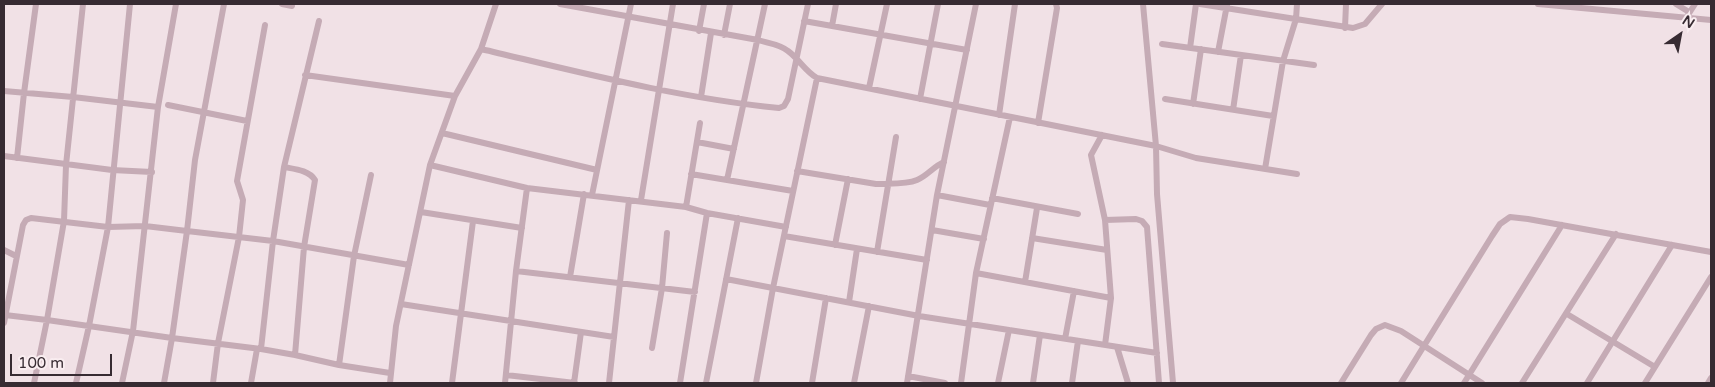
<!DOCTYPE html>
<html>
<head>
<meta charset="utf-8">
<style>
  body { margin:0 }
  #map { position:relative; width:1715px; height:387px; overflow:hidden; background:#f1e1e6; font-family:"Varela Round",sans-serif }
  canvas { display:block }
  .frame { position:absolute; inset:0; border:5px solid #372b32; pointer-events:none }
  .north { position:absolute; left:1655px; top:10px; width:50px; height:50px; -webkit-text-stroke:4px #f9edf0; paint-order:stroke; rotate:33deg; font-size:14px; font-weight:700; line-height:20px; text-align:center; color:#372b32 }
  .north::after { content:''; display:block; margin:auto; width:18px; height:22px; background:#372b32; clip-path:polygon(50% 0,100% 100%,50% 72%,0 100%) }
  .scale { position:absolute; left:10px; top:354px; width:102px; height:22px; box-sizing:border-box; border:2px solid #372b32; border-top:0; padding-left:6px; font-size:15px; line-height:18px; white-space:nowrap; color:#372b32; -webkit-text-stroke:4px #f9edf0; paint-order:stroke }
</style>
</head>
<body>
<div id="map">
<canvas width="1715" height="387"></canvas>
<div class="frame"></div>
<div class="north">N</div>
<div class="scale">100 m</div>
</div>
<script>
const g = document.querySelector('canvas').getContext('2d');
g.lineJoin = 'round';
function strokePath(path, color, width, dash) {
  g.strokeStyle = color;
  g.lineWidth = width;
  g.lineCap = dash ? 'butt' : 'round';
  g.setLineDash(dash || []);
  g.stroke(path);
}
strokePath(new Path2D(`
  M282 4 292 6
  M560 4 758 40C767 43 780 44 788 51 799 59 805 71 817 78L1156 146 1196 158 1297 174
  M1143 4 1156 146 1157 194 1173 383
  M1200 4 1353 28 1365 24 1382 4
  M1538 4 1711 20
  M1676 4 1689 12
  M1686 18 1695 4
  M804 21 967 50
  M832 26 836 4
  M1345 28 1346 4
  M699 31 704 4
  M724 35 730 4
  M1162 44 1314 65
  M1190 48 1196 4
  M481 49C579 72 678 98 779 108L784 106 788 99 808 4
  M1218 52 1227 5
  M305 75 455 96
  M869 88 887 4
  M4 91 73 97 158 107
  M701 97 711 33
  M920 99 938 4
  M1165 99 1273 116
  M1193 104 1201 49
  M168 105 247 121
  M1233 110 1241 55
  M999 115 1015 4
  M1038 123 1057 8 1056 4
  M442 133 597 170
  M1102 135 1091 155 1105 220 1111 298 1105 345
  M697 142 734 149
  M4 156 112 170 152 172
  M17 158 24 93 36 4
  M430 165 527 188 686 207 707 213 786 227
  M284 167C294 169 309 170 315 180L304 247 295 355
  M1265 169 1283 61 1296 19 1297 4
  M797 171 876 184C888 183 905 185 917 180 927 176 934 166 944 162
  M691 174 793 191
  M727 180 765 4
  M592 195 631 4
  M937 195 990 205
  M992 198 1078 214
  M641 200 673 4
  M686 207 700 123
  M421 212 522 228
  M1105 220 1136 219 1142 221 1147 227 1159 383
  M932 230 984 239
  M784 236 927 260
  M1032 238 1107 250
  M835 245 848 179
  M4 250 16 256
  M877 252 896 137
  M516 271 695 292
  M976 273 1111 298
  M570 277 584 194
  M726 279 919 316 1157 353
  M1025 282 1037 208
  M849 302 857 249
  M401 304 614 337
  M1567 314 1655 367
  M5 315 47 320 64 221 66 165 83 4
  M4 323 23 225 26 220 31 218 108 227 145 226 187 231 195 160 224 4
  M1065 339 1074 291
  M1117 347 1128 383
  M652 348 662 288 667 233
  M261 349 273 241 284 167 319 21
  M339 365 354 256 371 175
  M506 375 575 383
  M908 376 945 383
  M34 383 47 320 172 338 261 349 295 355 339 365 390 373
  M76 383 89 326 108 227 130 4
  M122 383 133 331 158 107 176 4
  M164 383 172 338 187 231 273 241 409 265
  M213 383 218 343 239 237 243 200 237 181 265 25
  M251 383 257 349
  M390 383 396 326 430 165 455 96 481 49 496 4
  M452 383 473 221
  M505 383 516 271 527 188
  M574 383 581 332
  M609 383 629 200
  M680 383 707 213
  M706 383 738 218
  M756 383 773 288 817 78
  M812 383 826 298
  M854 383 869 306
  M907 383 937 195 976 4
  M961 383 976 273 1010 117
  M998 383 1009 330
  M1033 383 1040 335
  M1072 383 1078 341
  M1341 383 1371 335 1376 329 1385 325 1401 331 1482 383
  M1401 383 1492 236 1500 224 1510 217 1528 219 1711 252
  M1464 383 1562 225
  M1522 383 1616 234
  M1587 383 1672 245
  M1645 383 1711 277
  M1708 383 1711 378`), '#c5abb5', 6);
</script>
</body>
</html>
